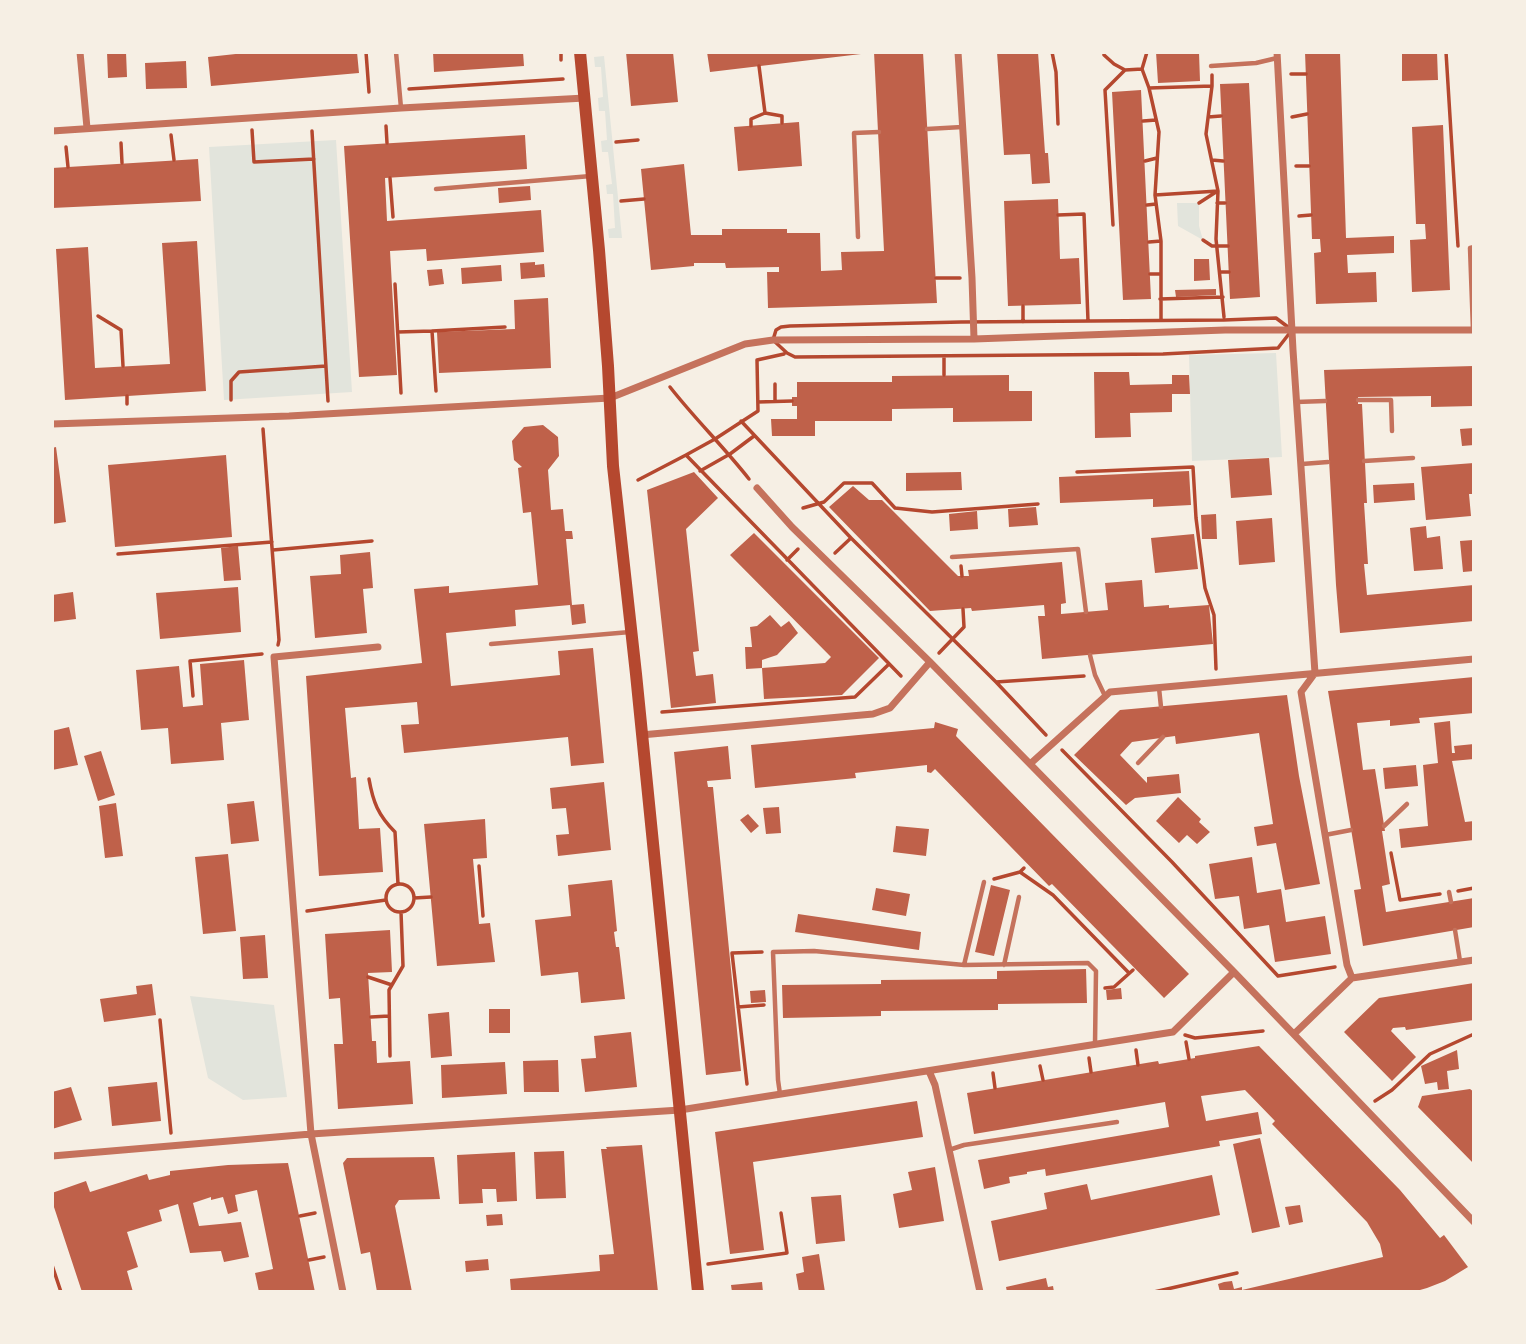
<!DOCTYPE html>
<html>
<head>
<meta charset="utf-8">
<style>
  body { margin:0 }
  #map { position:relative; width:1526px; height:1344px; overflow:hidden; background:#f6efe4; font-family:"IBM Plex Sans",sans-serif }
  canvas { display:block }
  .frame { position:absolute; inset:0; border:54px solid #f6efe4; pointer-events:none }
</style>
</head>
<body>
<div id="map">
<canvas width="1526" height="1344"></canvas>
<div class="frame"></div>
</div>
<script>
const g = document.querySelector('canvas').getContext('2d');
g.lineJoin = 'round';
function fillPath(path, color) {
  g.fillStyle = color;
  g.fill(path, 'evenodd');
}
function strokePath(path, color, width, dash) {
  g.strokeStyle = color;
  g.lineWidth = width;
  g.lineCap = dash ? 'butt' : 'round';
  g.setLineDash(dash || []);
  g.stroke(path);
}
fillPath(new Path2D(`
  M604 56 622 238H609L608 229 615 228 613 194H607L606 185 612 184 608 152H602L601 141 607 140 605 111H599L598 98 603 97 601 67H595L594 57Z
  M336 140 352 392 224 400 209 147Z
  M1177 203H1199V226L1203 240 1178 226Z
  M1276 353 1282 457 1192 461 1189 355Z
  M190 996 274 1005 287 1097 243 1100 208 1078Z`), '#e2e4dc');
fillPath(new Path2D(`
  M107 52H126L127 77 108 78Z
  M254 52H357L359 73 211 86 208 57Z
  M433 52H523L524 66 434 72Z
  M626 52H673L678 102 631 106Z
  M707 52H861V54L710 72Z
  M874 52H923L937 303 768 308 767 272H779V267L726 268 725 263H694V266L651 270 641 169 684 164 691 235H722V229H787V233H820L821 271 842 270 841 252 884 251Z
  M997 52H1038L1045 153H1048L1050 183 1032 184 1030 154 1004 155Z
  M1156 52H1199L1200 81 1158 83Z
  M1305 52H1340L1346 238 1394 236V253L1347 255 1348 273 1376 272 1377 302 1316 304 1314 253 1321 252 1320 239H1312Z
  M1402 52H1437L1438 80 1402 81Z
  M186 61 187 88 146 89 145 63Z
  M1249 83 1260 297 1230 299 1220 84Z
  M1141 90 1151 299 1123 300 1112 92Z
  M799 122 802 166 738 171 734 127Z
  M1443 125 1450 290 1412 292 1410 240 1426 239 1425 224H1416L1412 127Z
  M525 135 527 169 385 178 387 221 541 210 544 252 427 261 426 249 390 251 397 375 359 377 344 146Z
  M198 159 201 201 52 208V168Z
  M530 186 531 200 499 203 498 188Z
  M1058 199 1060 259 1079 258 1081 304 1008 306 1004 201Z
  M197 241 206 391 65 400 56 249 88 247 95 368 170 364 162 243Z
  M1194 259H1209L1210 280 1194 281Z
  M535 262V265L544 264 545 277 521 279 520 263Z
  M501 265 502 281 462 284 461 268Z
  M442 269 444 284 429 286 427 270Z
  M1216 289V295L1176 297 1175 290Z
  M548 298 551 368 439 373 437 332 515 329 514 300Z
  M1474 366V406L1431 407V396L1358 397V404H1362L1367 503H1364L1368 564H1364L1367 595 1474 585V621L1340 633 1336 585 1324 370Z
  M1094 372H1129L1130 385 1172 384V375H1189L1190 394H1172V412L1130 413 1131 437 1095 438Z
  M1009 375V391H1032V421L953 422V408L892 409V421H815V436H772L771 419H797V406H792V397H797V382H892V376Z
  M543 425 558 437 559 456 548 470 551 510 563 509 565 531H572L573 539H566L572 605 584 604 586 623 572 625 570 605 515 610 516 626 446 633 451 686 560 675 558 651 593 648 604 763 571 766 568 737 404 753 401 725 419 724 417 702 345 708 351 778 356 777 359 829 380 828 383 872 319 876 306 676 422 663 414 589 449 586V593L538 585 531 512 523 513 518 468 522 467 514 460 512 441 524 427Z
  M1474 428V445L1462 446 1460 429Z
  M56 447 66 522 52 524V448Z
  M226 455 232 537 115 547 108 465Z
  M1269 458 1272 495 1231 498 1228 460Z
  M1474 463V494H1469L1471 516 1426 520 1421 467Z
  M1189 471 1191 505 1153 507V499L1060 503 1059 477Z
  M694 472 718 498 686 529 699 651 693 652 696 676 713 674 716 703 671 708 647 490Z
  M961 472 962 490 906 491V473Z
  M1414 483 1415 500 1374 503 1373 485Z
  M853 486 869 500H882L958 576H969L968 570 1062 562 1066 603 1061 604V614L1108 610 1105 583 1142 580 1144 607 1169 605V608L1209 605 1213 644 1042 659 1038 616H1045L1044 605 972 611 971 608 930 611 829 507Z
  M1036 507 1038 525 1009 527 1008 509Z
  M977 511 978 529 950 531 949 514Z
  M1216 514 1217 539H1202L1201 515Z
  M1272 518 1275 562 1239 565 1236 521Z
  M1426 526 1427 538 1440 536 1443 569 1414 571 1410 528Z
  M754 533 879 658 842 695 764 699 762 668 825 663 831 657 730 555Z
  M1194 534 1198 569 1155 573 1151 538Z
  M1473 540 1474 571 1463 572 1460 541Z
  M238 546 241 580 224 581 221 548Z
  M370 552 373 588 363 589 367 633 315 638 310 576 341 574 340 555Z
  M238 587 241 632 160 639 156 593Z
  M73 592 76 619 52 622V595Z
  M770 615 781 627 789 621 798 633 777 655 762 660V668L746 669 745 647H752L750 627 757 626Z
  M244 660 249 720 221 723 224 760 171 764 168 728 141 730 136 670 179 666 183 707 203 705 200 664Z
  M1474 677V713L1419 718 1420 723 1390 726V720L1357 723 1363 770 1375 769 1385 831H1382L1390 884 1382 886 1386 912 1474 898V927L1363 946 1354 890 1361 889 1328 691Z
  M1287 695 1299 776 1320 884 1285 890 1276 843 1257 846 1254 827 1273 824 1259 733 1176 744 1175 736 1132 742 1120 755 1147 783V777L1179 774 1181 793 1135 798 1126 805 1074 755 1120 710Z
  M1450 721 1452 753H1455L1454 746 1474 744V759L1452 761 1465 822 1474 821V840L1401 848 1399 829 1428 826 1423 765 1438 763 1434 723Z
  M935 722 958 729 956 736 1189 974 1164 998 1052 884 1049 886 935 769 931 773 927 772V765L855 773 856 778 755 788 751 745 934 728Z
  M69 727 78 765 52 770V731Z
  M728 746 731 779 707 781 708 787H713L741 1071 706 1075 674 752Z
  M101 751 115 795 98 801 84 756Z
  M1416 765 1418 786 1385 789 1383 768Z
  M604 782 611 850 558 856 556 835 569 834 566 808 552 809 550 788Z
  M1178 797 1201 819 1199 822 1210 832 1197 844 1187 835 1179 843 1156 821Z
  M254 801 259 841 231 844 227 804Z
  M116 803 123 856 105 858 99 806Z
  M779 807 781 833 766 834 763 808Z
  M748 814 759 826 751 833 740 820Z
  M485 819 487 858 473 859 479 924 490 923 495 962 437 966 424 824Z
  M896 826 929 829 926 856 893 852Z
  M228 854 236 931 203 934 195 857Z
  M1252 857 1257 893 1281 889 1286 922 1325 916 1331 954 1275 962 1269 925 1244 929 1239 896 1215 899 1209 864Z
  M612 880 617 931 614 932 616 947H619L625 999 581 1003 578 972 541 976 535 920 571 916 568 885Z
  M991 885 1010 890 994 956 975 952Z
  M876 888 910 894 906 916 872 910Z
  M798 914 921 932 919 950 795 932Z
  M390 930 392 972 368 973 372 1041H376L377 1063 410 1061 413 1104 338 1109 334 1044H343L340 998 329 999 325 934Z
  M265 935 268 978 243 979 240 937Z
  M1086 969 1087 1003 998 1004V1010L881 1011V1016L783 1018 782 985 881 984V980L997 979V971Z
  M1474 983V1020L1406 1030 1405 1027 1393 1028 1391 1031 1416 1057 1392 1081 1344 1032 1379 998Z
  M152 984 156 1015 104 1022 100 999 137 994 136 986Z
  M1121 988 1122 999 1107 1000 1106 990Z
  M765 990 766 1002 751 1003 750 991Z
  M489 1009H510V1033H489Z
  M449 1012 452 1056 431 1058 428 1014Z
  M631 1032 637 1087 585 1092 581 1059 596 1058 594 1036Z
  M1259 1046 1400 1190 1440 1238 1444 1235 1468 1267 1445 1281 1427 1288 1413 1292H1220L1218 1284 1224 1282 1232 1281 1234 1289 1242 1287V1290L1383 1257 1380 1244 1367 1222 1272 1124 1275 1121 1245 1090 1201 1096 1206 1121 1258 1112 1262 1134 1219 1141 1220 1146 1046 1176 1045 1169 1027 1172V1174L1009 1177 1010 1183 984 1189 978 1160 1169 1127 1165 1102 974 1134 967 1093 1158 1061 1159 1064 1195 1058V1056Z
  M1457 1050 1459 1069 1447 1071 1449 1089 1438 1090 1437 1082 1425 1084 1421 1066Z
  M558 1060 559 1092H524L523 1061Z
  M505 1062 507 1094 442 1098 441 1065Z
  M157 1082 161 1121 112 1126 108 1087Z
  M71 1087 82 1120 52 1129V1092Z
  M1470 1089 1474 1092V1164L1418 1107 1422 1096Z
  M917 1101 923 1137 753 1162 764 1250 730 1254 715 1132Z
  M1260 1138 1280 1227 1252 1233 1233 1144Z
  M642 1145 658 1292H511L510 1279 600 1271 599 1255 614 1254 601 1149H607L606 1147Z
  M564 1151 566 1198 536 1199 534 1152Z
  M515 1152 517 1201 497 1202 496 1189H482L483 1203 459 1204 457 1155Z
  M434 1157 440 1199 399 1200 395 1206 412 1292H377L370 1252 361 1254 343 1163 347 1158Z
  M288 1163 315 1292H259L255 1273 273 1269 257 1190 235 1195 238 1211 228 1214 223 1197 211 1200V1197L193 1203 199 1226 241 1222 249 1257 224 1262 221 1251 190 1253 178 1204 159 1210 162 1221 127 1232 138 1267 127 1271 133 1292H82L52 1201V1193L86 1181 90 1192 147 1174 149 1180 170 1175V1171L228 1165Z
  M935 1167 944 1221 899 1228 893 1194 912 1190 908 1172Z
  M1212 1175 1220 1215 999 1261 991 1221 1047 1209 1044 1193 1087 1184 1091 1200Z
  M841 1195 845 1241 816 1244 811 1197Z
  M1300 1205 1303 1222 1289 1225 1285 1207Z
  M502 1214 503 1225 487 1226 486 1215Z
  M819 1254 825 1292H799L796 1274 804 1272 802 1257Z
  M488 1259 489 1270 466 1272 465 1261Z
  M1046 1278 1048 1287 1053 1286 1054 1292H1007L1006 1287Z
  M762 1282 763 1292H732L731 1285Z`), '#bf614a');
strokePath(new Path2D(`
  M366 52 369 92
  M561 52V60
  M1052 52 1056 72 1058 124
  M1104 52V55L1114 64 1125 70
  M1147 52 1142 69 1149 88 1159 132 1155 195 1161 241V320
  M1446 52 1458 246
  M759 66 765 113
  M1291 74H1306
  M1212 75V86L1206 134 1218 191 1216 239 1224 317
  M1149 88 1212 86
  M409 89 563 79
  M1208 117 1221 116
  M1292 117 1307 114
  M1143 121 1156 120
  M386 126 387 143
  M751 126V119L765 113 782 116V123
  M252 130 254 162 314 159
  M312 131 328 401
  M171 135 174 160
  M616 142 638 140
  M121 143 122 163
  M66 147 68 167
  M1212 160 1223 161
  M1145 161 1157 158
  M1296 166H1309
  M390 178 393 217
  M1155 195 1218 191
  M621 201 644 199
  M1199 203 1216 192
  M1217 203H1225
  M1147 205 1156 204
  M1058 215 1084 214 1088 321
  M1299 216 1311 215
  M1113 225 1105 90 1125 70 1142 69
  M1203 240 1212 246H1228
  M1149 242 1161 241
  M1220 272H1229
  M1150 274H1160
  M936 278H960
  M395 284 401 393
  M1160 299 1223 297
  M1023 306V322
  M98 316 121 330 123 366
  M1276 318 1292 330 1278 348 1163 354 795 357 787 353 773 340 776 330 781 327 790 326 961 322 1224 320Z
  M398 332 432 331
  M944 356V375
  M775 384V401
  M670 387C695 419 724 447 749 479
  M436 391 432 331 505 327
  M127 396V404
  M231 400V381L239 372 326 366
  M758 402 792 401
  M741 421 851 538 996 682 1046 735
  M263 429 279 640 278 645
  M686 455 715 439 758 411 757 360 784 354
  M700 471 730 454 754 436
  M1077 472 1193 467 1196 518 1205 588 1214 615 1216 669
  M638 480 686 455 901 676
  M803 508 824 502 844 483H872L895 508 932 512 1038 504
  M273 550 372 541
  M835 553 851 538
  M118 554 272 542
  M787 560 798 549
  M961 566 962 576
  M939 653 964 627 963 609
  M996 682 1084 676
  M193 696 190 661 262 654
  M662 712 855 697 889 664
  M1062 750 1172 862 1278 976 1335 967
  M369 779C373 802 378 815 395 832L398 884
  M1391 853 1400 900 1440 894
  M479 866 483 916
  M1020 872 1053 895 1129 973
  M994 879 1020 872 1024 868
  M386 898a14 14 0 1 1 28 0a14 14 0 1 1-28 0Z
  M1458 891 1474 888
  M414 898 431 897
  M307 911 386 900
  M368 977 392 985
  M1105 988 1114 987 1133 970
  M738 1007 764 1005
  M371 1017 389 1016
  M160 1020 171 1133
  M1185 1035 1195 1038 1263 1031
  M1186 1042 1189 1059
  M1136 1050 1138 1065
  M390 1056 389 990 403 966 401 912
  M1089 1058 1091 1072
  M1040 1066 1043 1080
  M993 1073 995 1088
  M747 1084 732 953 762 952
  M1375 1101 1392 1090 1430 1054 1474 1034
  M300 1216 315 1213
  M309 1260 324 1257
  M708 1264 787 1253 781 1213
  M52 1265 61 1292
  M1154 1292 1237 1273`), '#b5482f', 3.5);
strokePath(new Path2D(`
  M396 52 401 108
  M1211 66 1256 63 1277 58
  M927 129 962 127
  M436 189 591 176
  M858 237 854 133 879 132
  M1473 330 1470 248 1474 247
  M1358 400H1391L1392 431
  M1296 402 1325 401
  M1364 461 1413 458
  M1302 464 1328 462
  M952 557 1078 549 1086 612
  M491 644 630 632
  M1090 655 1095 675 1105 696
  M1159 688 1161 707
  M1138 763 1163 737
  M1384 826 1407 804
  M1325 835 1351 830
  M1449 892 1451 902
  M1455 930 1460 961
  M964 965 984 882
  M1004 965 1019 897
  M780 1094 778 1080 773 952 814 951 964 965 1088 963 1096 971 1095 1044
  M949 1150 964 1145 1117 1122`), '#c5725c', 4.5);
strokePath(new Path2D(`
  M80 52 87 128
  M958 52 972 278 974 339
  M1277 52 1293 350 1315 673 1301 692 1347 965 1352 978
  M52 131 401 108 585 98
  M52 424 289 416 610 398 745 344 773 340 974 339 1225 330H1474
  M757 488 792 527 930 662 1234 972 1474 1222
  M641 735 873 714 890 708 930 662
  M1030 764 1110 692 1474 659
  M1294 1034 1352 978 1474 960
  M929 1071 935 1085 980 1292
  M52 1156 311 1134 680 1110 1173 1032 1234 972
  M343 1292 311 1134 274 657 378 647`), '#c5725c', 7);
strokePath(new Path2D(`
  M580 52 599 250 608 366 613 466 636 674 698 1292`), '#b5482f', 12);
</script>
</body>
</html>
